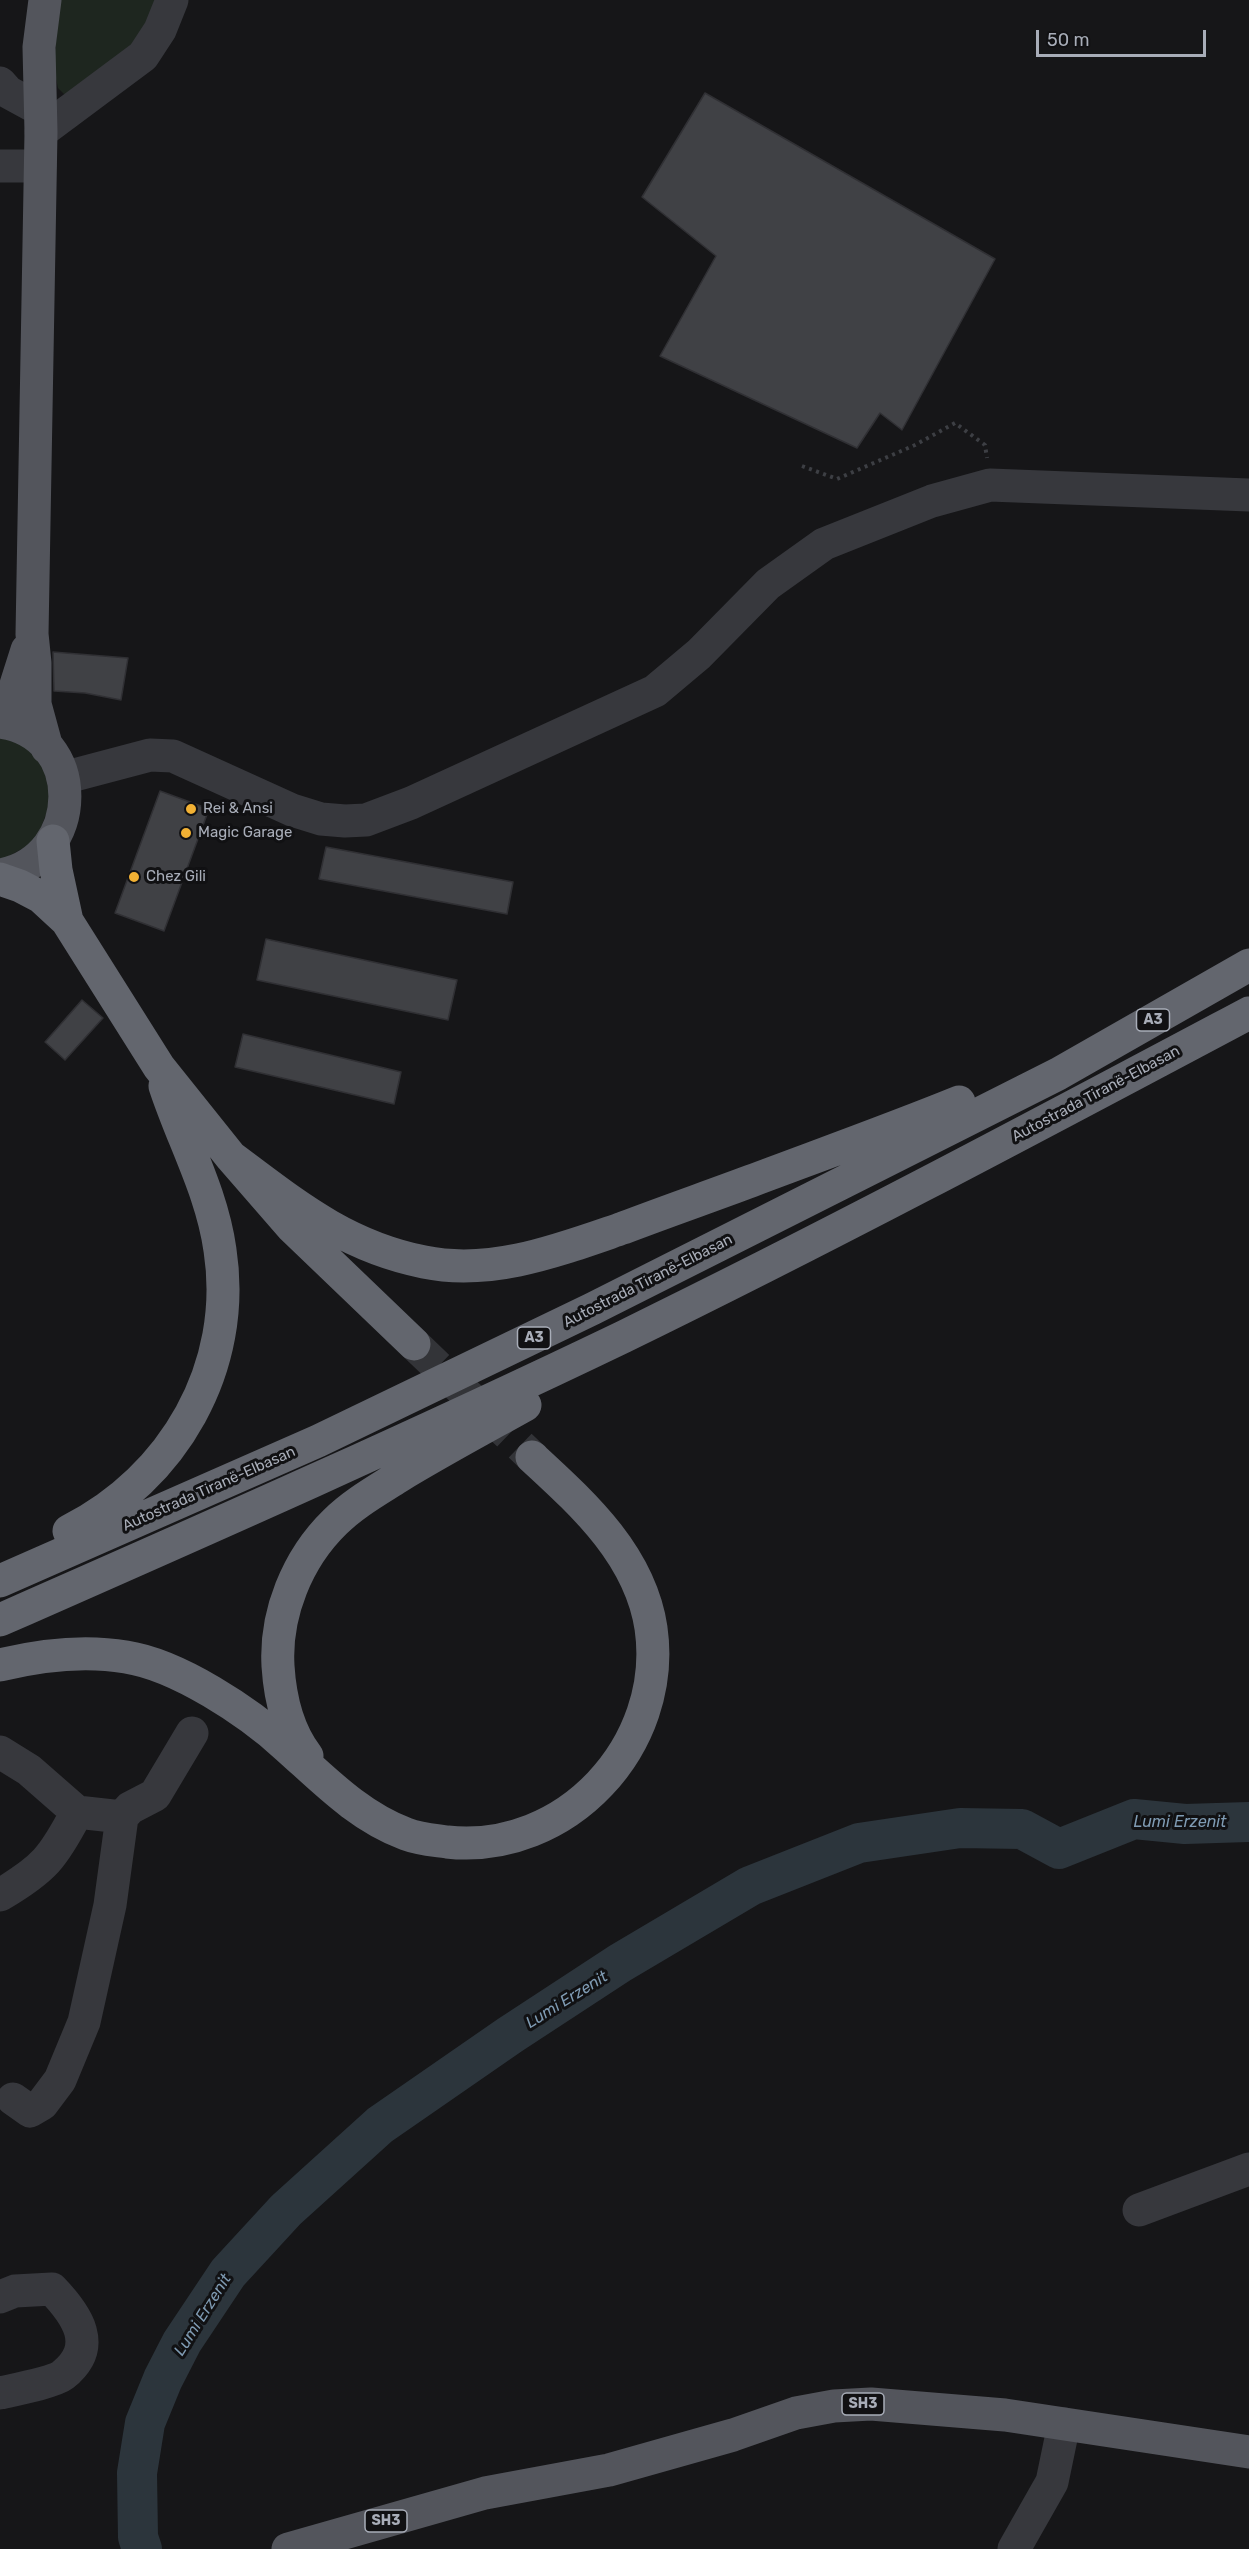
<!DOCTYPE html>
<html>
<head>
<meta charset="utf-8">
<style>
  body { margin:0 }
  #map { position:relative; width:1249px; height:2549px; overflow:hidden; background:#161618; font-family:Rubik,sans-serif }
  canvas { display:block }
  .scale { position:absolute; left:1036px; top:30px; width:170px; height:27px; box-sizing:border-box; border:3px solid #a8adb8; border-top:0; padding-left:8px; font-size:18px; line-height:21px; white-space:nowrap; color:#a8adb8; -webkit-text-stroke:4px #111113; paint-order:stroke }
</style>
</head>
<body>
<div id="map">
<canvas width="1249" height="2549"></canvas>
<div class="scale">50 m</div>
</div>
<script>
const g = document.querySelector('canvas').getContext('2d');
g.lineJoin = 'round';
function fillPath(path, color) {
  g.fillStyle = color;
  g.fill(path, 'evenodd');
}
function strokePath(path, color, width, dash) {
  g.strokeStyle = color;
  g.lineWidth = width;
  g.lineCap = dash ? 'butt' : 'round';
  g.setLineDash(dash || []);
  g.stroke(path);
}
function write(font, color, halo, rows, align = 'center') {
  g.font = font + ' Rubik,sans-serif';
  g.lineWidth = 6;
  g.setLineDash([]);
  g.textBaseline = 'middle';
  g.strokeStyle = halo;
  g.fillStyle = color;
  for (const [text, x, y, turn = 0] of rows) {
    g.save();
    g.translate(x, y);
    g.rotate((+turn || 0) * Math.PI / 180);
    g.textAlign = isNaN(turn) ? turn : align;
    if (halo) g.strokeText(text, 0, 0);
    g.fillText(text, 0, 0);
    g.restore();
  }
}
fillPath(new Path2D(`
  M59 0H161L136 47 68 98 58 88 54 69Z
  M0 737 25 746 45 769 52 798 36 841 0 861Z`), '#1e261f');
strokePath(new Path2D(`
  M142 2549 138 2537 137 2473 145 2423 163 2379 182 2342 228 2273 286 2210 380 2125 510 2035 620 1963 750 1886 859 1843 960 1828 1022 1829 1059 1849 1134 1819 1185 1824 1249 1822`), '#2c353c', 40);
const building = new Path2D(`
  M705 93 995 259 902 430 880 413 857 448 660 356 716 256 642 197Z
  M53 652 128 658 121 700 85 693 54 691Z
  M160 791 209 809 164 931 115 913Z
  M326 847 513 882 507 914 319 879Z
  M266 939 457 980 448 1020 257 980Z
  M82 1000 103 1018 65 1060 45 1042Z
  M243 1034 401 1072 394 1104 235 1067Z`);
fillPath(building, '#404145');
strokePath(building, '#303034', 1.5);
strokePath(new Path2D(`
  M414 1344 532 1457`), '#333438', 33, [33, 16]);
strokePath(new Path2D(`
  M802 466 837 479 915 445 955 423 985 445 987 458`), '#3d3f44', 4, [3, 4.5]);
strokePath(new Path2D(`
  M0 83 8 92 41 110
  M41 132 143 56 160 30 172 0
  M0 166H40
  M63 778 150 755 173 756 292 810 321 819 345 821 366 820 411 803 655 691 699 654 768 584 824 544 932 501 990 485 1249 495
  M0 1752 29 1770 77 1812 122 1817 130 1808 155 1795 192 1733
  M0 1895C44 1869 53 1858 77 1812
  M13 2099 30 2111 42 2104 60 2080 84 2022 110 1905 122 1817
  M1139 2210 1249 2169
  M0 2297 15 2291 52 2289C77 2315 99 2346 63 2375 54 2382 13 2390 0 2393
  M1014 2549 1052 2482 1064 2424`), '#37383d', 33);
strokePath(new Path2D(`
  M45 0 39 47 41 132 32 634 35 663V704L47 748
  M0 707 14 691 27 650
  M0 722C87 733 86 859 0 875
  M288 2549 485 2493 609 2470 733 2435 796 2413 834 2406 871 2404 1005 2415 1249 2452`), '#53555c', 33);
strokePath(new Path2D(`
  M53 841 56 870 67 921
  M0 879 20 886 41 897 67 921 159 1067 231 1157 291 1226 414 1344
  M231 1157C294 1204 344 1246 424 1262 492 1276 559 1250 623 1228 665 1212 708 1197 751 1181 820 1155 890 1130 959 1102
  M69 1531C174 1478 238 1367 220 1250 212 1192 183 1141 165 1086
  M0 1581 318 1441 592 1309 1058 1074 1249 965
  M0 1620C209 1528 417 1436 623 1337 834 1234 1042 1123 1249 1013
  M0 1665C41 1655 85 1650 126 1657 178 1665 249 1712 287 1747 324 1780 358 1816 406 1834 419 1839 433 1840 447 1842 566 1855 668 1745 651 1628 640 1555 583 1504 532 1457
  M307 1756C288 1731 280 1698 278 1666 275 1614 297 1559 335 1522 353 1504 376 1491 398 1477 439 1452 482 1429 525 1405`), '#63666e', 33);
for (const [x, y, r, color] of [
  [191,809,6,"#f2b134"],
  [186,833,6,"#f2b134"],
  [134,877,6,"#f2b134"]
]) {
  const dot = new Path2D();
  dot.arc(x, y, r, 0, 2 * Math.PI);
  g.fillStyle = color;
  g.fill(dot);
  strokePath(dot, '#111113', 2);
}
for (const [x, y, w] of [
  [1153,1020,33],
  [534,1338,33],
  [863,2404,42],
  [386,2521,42]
]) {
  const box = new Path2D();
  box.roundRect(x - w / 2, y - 11, w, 22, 4.5);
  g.fillStyle = '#111113';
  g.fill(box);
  strokePath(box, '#a8adb8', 1.5);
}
write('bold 14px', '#a8adb8', null, [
  ["A3",1153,1020],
  ["A3",534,1338],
  ["SH3",863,2404],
  ["SH3",386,2521]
]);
write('15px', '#a8adb8', '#111113', [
  ["Rei & Ansi",203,809],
  ["Magic Garage",198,833],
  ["Chez Gili",146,877]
], 'left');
write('15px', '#a8adb8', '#111113', [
  ["Autostrada Tiranë-Elbasan",1096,1094,-28],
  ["Autostrada Tiranë-Elbasan",648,1281,-27],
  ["Autostrada Tiranë-Elbasan",209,1489,-24]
]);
write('italic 16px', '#7f9bb3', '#111113', [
  ["Lumi Erzenit",1180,1822],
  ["Lumi Erzenit",567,2000,-32],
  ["Lumi Erzenit",203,2315,-58]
]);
</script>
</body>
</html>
